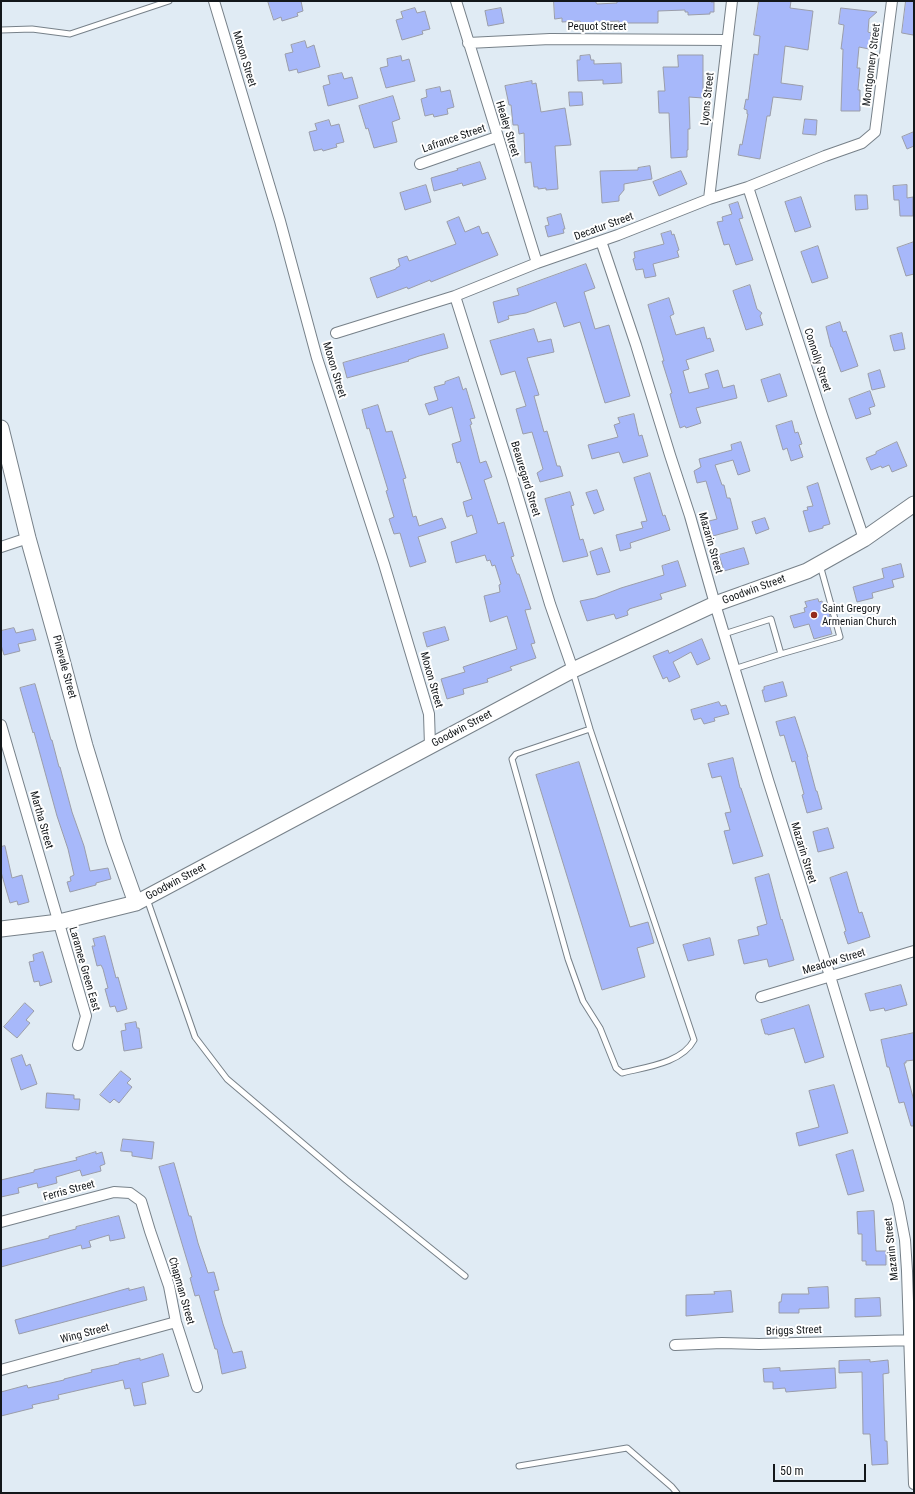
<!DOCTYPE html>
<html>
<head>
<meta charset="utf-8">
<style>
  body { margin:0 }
  #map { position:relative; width:915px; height:1494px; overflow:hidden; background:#e0ebf4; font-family:"Roboto Condensed",sans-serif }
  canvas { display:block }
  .frame { position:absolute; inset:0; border:2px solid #13171a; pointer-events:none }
  .scale { position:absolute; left:773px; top:1464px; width:93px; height:18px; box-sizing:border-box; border:2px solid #13171a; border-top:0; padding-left:5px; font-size:12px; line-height:14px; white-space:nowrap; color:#13171a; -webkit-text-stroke:3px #fff; paint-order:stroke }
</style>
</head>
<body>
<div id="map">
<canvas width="915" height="1494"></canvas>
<div class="frame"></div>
<div class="scale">50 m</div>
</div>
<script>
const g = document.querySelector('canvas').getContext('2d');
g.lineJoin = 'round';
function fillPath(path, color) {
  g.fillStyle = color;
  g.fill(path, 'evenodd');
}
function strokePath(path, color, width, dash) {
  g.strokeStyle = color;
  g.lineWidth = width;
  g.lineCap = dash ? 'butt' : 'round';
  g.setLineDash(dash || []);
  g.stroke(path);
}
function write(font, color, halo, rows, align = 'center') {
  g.font = font + ' "Roboto Condensed",sans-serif';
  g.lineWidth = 4;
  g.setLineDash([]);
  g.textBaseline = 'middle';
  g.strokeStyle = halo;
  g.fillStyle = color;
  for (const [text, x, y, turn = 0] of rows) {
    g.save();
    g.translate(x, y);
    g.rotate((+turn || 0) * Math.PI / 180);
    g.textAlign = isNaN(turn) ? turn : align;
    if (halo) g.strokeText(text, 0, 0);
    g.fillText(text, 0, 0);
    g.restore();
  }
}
const building = new Path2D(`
  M268 1H301L303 11 297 13 298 16 282 21 281 17 274 20Z
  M554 1H595L597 4 617 3V1H710L711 2H714V12H710V14L688 15V12H685V10L658 11V23H619V21L595 22V25H584V23H581L580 21 562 22V18L555 19Z
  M759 1H791L790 8 813 11 808 50 785 46 781 83 803 86 801 100 773 97 770 116H767L760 159 738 155 740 144 742 145 748 114H747V110L744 109 746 99 748 100 754 54 758 55 760 36 754 35Z
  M906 1H914V33L913 35 902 33Z
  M415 8 417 13 425 11 430 29 422 31 423 34 402 40 396 20 403 18 401 12Z
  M501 8 504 23 488 26 485 11Z
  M841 8 877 12 869 19 868 32 871 33 869 49 859 47 857 68H860L858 90H860V111H841L843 49H841L844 25 839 24Z
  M305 41 307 48 314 45 320 67 298 73 297 69 289 71 285 54 293 52 291 45Z
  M590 55 591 60H594V64L621 63 622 83 603 84V80L578 81 577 60H580V56Z
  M678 55H703V98L689 97 690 129H688V150H687V157L671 158 669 113H659L658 91H665L663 67H678Z
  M401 56 402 61 409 59 415 81 386 88 380 68 388 66 387 59Z
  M342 73 344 79 352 77 358 98 328 106 323 86 330 84 328 76Z
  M532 81V84L536 83 541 112 565 108 571 145 555 146 558 189 546 190V188L538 189V187H534L531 162 525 163 524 133 519 134 518 125H513L511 105H509L505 86Z
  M440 87 441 92 450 90 454 107 447 109 448 114 434 117 433 114 425 116 421 99 427 97 426 90Z
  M569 92H582L583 105 570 106Z
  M393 96 400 119 392 122 397 142 374 148 368 128 366 129 359 106Z
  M805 119 817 120 816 135 803 134Z
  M329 120 331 126 339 124 344 142 336 144 337 147 323 151 322 149 314 151 309 132 317 130 315 124Z
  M914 132V146L907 149 902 137Z
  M480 162 486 179 463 186 462 183 434 191 431 178 458 170 457 169Z
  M650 166 652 179 624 184V190L619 196V201L602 203 600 171 638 170V168Z
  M681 171 687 184 659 196 653 182Z
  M426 185 431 202 405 210 400 193Z
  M907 185V198L913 197V216H900L899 200H894L893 186Z
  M855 195H867L868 209 856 210Z
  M801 197 811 227 795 232 785 202Z
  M738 202 743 218 739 219 753 260 736 265 729 244 724 245 717 222 723 221 722 217 732 214 729 205Z
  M561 214 565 229H563L564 233 548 237 545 226 549 225 547 218Z
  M459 217 465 232 479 226 482 234 488 232 498 255 431 282 430 280 408 289 407 287 377 298 370 278 396 269V268L400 266 398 259 407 256 409 261 456 244 447 222Z
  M671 231 672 235 674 234 679 250 677 251 679 257 653 264 656 276 645 278 643 269 636 270 633 259 635 258 634 252 664 244 661 234Z
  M914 242V274L906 276 897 248Z
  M818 246 828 278 812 283 801 252Z
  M586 264 595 288 584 292 595 329 609 325 630 396 605 403 580 322 564 327 556 302 526 313 508 316 509 319 498 323 493 302 519 295 517 289Z
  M750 285 757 309 762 313 760 316 763 325 746 330 733 291Z
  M669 298 674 314 670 316 676 335 704 327 707 339 710 338 714 351 686 360 689 369 683 371 689 393 709 388 705 374 718 370 723 388 734 385 737 398 696 408 701 423 686 428 685 426 680 428 673 405 670 394 672 393 662 361H664L648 305Z
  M840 322 843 332 846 331 858 366 841 372 832 347H831L826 327Z
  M534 329 538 342 551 339 554 352 527 358 539 395 534 396 544 432 547 431 557 466H560L563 476 540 482 537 473 543 469 532 432 523 434 516 409 526 406 515 371 501 375 490 341Z
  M902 333 905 349 894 351 890 336Z
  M444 334 448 348 419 356 408 360 409 361 347 378 343 363Z
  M880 370 885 387 872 390 868 374Z
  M780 374 787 396 768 402 761 380Z
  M459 377 463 390 466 388 475 418 470 419 472 424 470 425 480 463 486 461 492 477 484 480 498 524 504 522 514 556 511 557 517 574H519L531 609 525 610 535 643 531 644 536 658 510 667 512 670 487 679 488 682 463 689 464 694 447 699 441 679 465 672 463 667 517 649 507 616 490 622 484 596 500 592 499 585 501 584 495 565 492 566 490 560 487 561 485 555 456 563 451 542 477 533 472 515 467 517 463 502 472 499 460 462 457 463 452 444 461 441 452 407 429 415 425 404 438 400 434 387 445 384V382Z
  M870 391 875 406 869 408 871 414 856 419 849 399Z
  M378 405 386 432 392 431 406 478 403 479 413 517 416 516 419 526 442 518 446 528 418 537 426 562 410 567 400 533 394 534 389 519 394 517 386 491 388 490 369 428 367 429 362 410Z
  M634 414 639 436 642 435 648 456 623 463 619 452 592 459 588 445 618 437 614 425 620 423 618 418Z
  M792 421 795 433 798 432 802 444 799 445 803 457 791 461 787 448 783 450 776 426Z
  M741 442 750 471 738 475 733 460 715 465 722 485H724L727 498H730L738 529 713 536 709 521 717 519 706 481 697 483 694 471 701 467 699 459 732 450 731 445Z
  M897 442 907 466 892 472 889 465 882 468 881 466 871 470 866 458 876 454V452Z
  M650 473 663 516 665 515 670 530 630 543 631 548 620 551 616 535 643 528 641 522 647 521 634 478Z
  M818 483 830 524 823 526V528L809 532 803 511 808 510 807 507 813 506 807 487Z
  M597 490 604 510 594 514 586 493Z
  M570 492 574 505 571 506 580 540 583 539 588 556 563 562 545 499Z
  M765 518 769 529 756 534 752 522Z
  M602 548 610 572 597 575 590 552Z
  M744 548 749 564 724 571 719 555Z
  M678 561 686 586 660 594 662 599 629 609V610L627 611 628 615 616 619 614 614 587 621 580 601 595 598 621 588 664 575 662 566Z
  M901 564 904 577 892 580 894 587 872 593 873 598 857 602 853 587 884 578 882 569Z
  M818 599 819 602 822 601 823 604H827L830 617 828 618V621L832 634 814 639 809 624 794 628 790 616 805 612 804 608 807 607 805 602Z
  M445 627 449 640 427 647 423 633Z
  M14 628 16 633 33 629 36 640 18 644 20 651 4 655 1 645V631Z
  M702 639 710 659 697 665 691 652 673 662 680 677 669 682 667 677 663 679 653 656 668 650 669 653Z
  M783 682 787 696 765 702 762 690H764V687Z
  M35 684 51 740H52L59 767H60L72 812 84 846 90 871 108 868 111 879 96 883V885L70 892 67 882 71 881 70 877 74 875 68 849 57 816 34 732 33 733 20 688Z
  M719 702 721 706 726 705 729 714 714 718 715 721 704 724 701 718 694 720 691 710Z
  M795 717 808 757H807L816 791H817L822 809 807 813 802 795 804 794 795 761 792 762 784 735 780 736 776 722Z
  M733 758 740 788H741L763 856 733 864 724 831 730 830 725 813 731 812 721 776 712 778 708 764Z
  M579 762 630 927 648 922 654 943 637 948 645 977 602 990 536 775Z
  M828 828 834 848 818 852 813 832Z
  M5 846 12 878 22 875 29 902 18 905 17 901 10 903 1 872V847Z
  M847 872 859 913 862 912 870 937 848 944 844 932 846 931 830 878Z
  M769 874 781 920 782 919 794 960 769 967 767 959 744 964 738 940 759 935 757 927 767 924 755 878Z
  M105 936 116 978 118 977 127 1009 117 1012 115 1006 110 1007 105 989 108 988 103 969 101 965 97 966 92 946H95L93 939Z
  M710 938 714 955 688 961 683 945Z
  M43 952 52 982 40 986 39 981 34 982 29 962 34 961 33 955Z
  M901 985 907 1005 885 1011 884 1008 870 1011 865 994Z
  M25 1003 34 1011 26 1020 30 1023 17 1038 4 1027Z
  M809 1005 824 1057 805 1063 794 1028 768 1035V1034H765L761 1020Z
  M136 1022 137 1028H139L142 1048 124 1051 121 1031 126 1030 125 1024Z
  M914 1033V1060L906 1061V1063H904L914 1101V1126H911L904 1102 899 1103 889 1067H887L881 1040Z
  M22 1055 26 1066 30 1064 37 1084 21 1090 11 1059Z
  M121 1071 131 1079 127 1083 132 1087 119 1103 114 1099 110 1103 100 1095Z
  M834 1085 848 1133 799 1146 796 1133 819 1127 809 1091Z
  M47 1093 74 1095V1099H80L79 1110 46 1108Z
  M123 1139 154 1142 152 1159 132 1156V1152L121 1151Z
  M853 1150 864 1191 848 1195 836 1155Z
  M96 1152V1154L102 1152 105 1164 100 1166 101 1171 82 1176 80 1170 56 1177 57 1183 38 1188 37 1183 18 1188 19 1193 1 1197V1180L34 1172V1170L77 1160 76 1158Z
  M174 1163 189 1216H191L198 1243 208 1273 214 1272 219 1290 214 1291 223 1324 233 1353 242 1351 246 1368 222 1374 217 1349H215L199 1295 195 1296 190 1278 192 1277 159 1167Z
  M874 1211 876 1251H886V1265H866V1261H862V1234H858L857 1212Z
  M119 1216 125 1238 110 1241 109 1235 89 1241 91 1247 82 1249 81 1245 1 1267V1250L49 1238V1236L76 1229V1227Z
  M144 1287 147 1300 19 1334 15 1320 129 1288V1290Z
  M828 1287 829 1308 799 1309V1313H779V1302H781L782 1294H809L808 1288Z
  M731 1291 733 1312 686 1316V1295L715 1294 714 1292Z
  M880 1298 881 1316 855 1317V1299Z
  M163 1354 169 1376 142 1383 146 1404 134 1406 130 1388 125 1389 123 1380 58 1395 59 1399 32 1405 33 1408 1 1416V1392L27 1385 28 1388 64 1380V1379L92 1372 91 1370 119 1364V1363L140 1358V1360Z
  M870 1360V1362L888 1360 889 1373 883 1374 885 1441H887L888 1464 872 1465 870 1434H863L862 1372 839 1373V1361Z
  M780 1368V1371L835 1368 836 1388 786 1392 785 1388 773 1389V1382H764L763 1369Z`);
fillPath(building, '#a7b8fa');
strokePath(building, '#9a9da9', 1);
const lane = new Path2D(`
  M1 30 32 29 70 34 169 1
  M724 634 771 619 781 654
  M734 669 781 654 840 637 820 565
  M573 672 590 729 694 1040C682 1063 646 1067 622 1073L616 1068 600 1028 583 1001 568 959 512 759 516 754 590 729
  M147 899 195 1037 227 1079 346 1180 465 1276
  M519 1466 627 1448 672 1487 677 1493`);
const street = new Path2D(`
  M214 1 280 221 317 358 384 564 429 714 430 746
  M456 1 537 263
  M468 43 550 39 726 40
  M420 164 497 137
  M748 187 822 415 864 539
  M709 199 732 1
  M601 241 636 345 670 455 690 516 715 604 768 780 830 976 898 1203 905 1240 907 1271 914 1484
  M455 296 512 477 550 604 573 670
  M336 333 455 296 537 263 618 235 709 199 748 187 825 156 862 143 875 132 892 1
  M1 547 28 538
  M1 725 86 1016 78 1045
  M761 997 914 951
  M1 1222 114 1192 130 1193 141 1201 150 1231 169 1286 176 1322 197 1387
  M675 1345 722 1343 759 1344 914 1340
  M1 1370 176 1322`);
const secondary = new Path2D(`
  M1 428 28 538 58 645 85 746 114 841 136 903
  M1 929 59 922 136 903 573 670 715 604 807 571 864 539 914 504`);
strokePath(lane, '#778189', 7);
strokePath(street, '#778189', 12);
strokePath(secondary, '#778189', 17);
strokePath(lane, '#fff', 5);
strokePath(street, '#fff', 10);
strokePath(secondary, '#fff', 15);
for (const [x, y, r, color] of [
  [814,615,4,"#952b1b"]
]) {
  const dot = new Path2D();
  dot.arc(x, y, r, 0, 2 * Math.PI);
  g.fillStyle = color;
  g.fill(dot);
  strokePath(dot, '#fff', 1.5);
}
write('11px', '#13171a', '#fff', [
  ["Pequot Street",597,27],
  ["Moxon Street",244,59,73],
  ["Montgomery Street",872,65,-83],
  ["Lyons Street",708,99,-84],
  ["Healey Street",507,129,73],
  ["Lafrance Street",454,139,-19],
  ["Decatur Street",604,227,-20],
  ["Connolly Street",817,360,72],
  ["Moxon Street",334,370,73],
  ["Beauregard Street",525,479,73],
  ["Mazarin Street",710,543,74],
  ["Goodwin Street",754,590,-20],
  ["Pinevale Street",64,667,75],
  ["Moxon Street",431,680,74],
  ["Goodwin Street",462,729,-28],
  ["Martha Street",41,820,74],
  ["Mazarin Street",803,853,73],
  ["Goodwin Street",176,882,-28],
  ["Meadow Street",834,962,-17],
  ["Laramee Green East",84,969,74],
  ["Ferris Street",69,1191,-15],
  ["Mazarin Street",892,1249,-96],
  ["Chapman Street",181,1291,74],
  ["Briggs Street",794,1331,-2],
  ["Wing Street",85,1334,-15]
]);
write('11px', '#13171a', '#fff', [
  ["Saint Gregory",822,609],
  ["Armenian Church",822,622]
], 'left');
</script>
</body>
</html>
